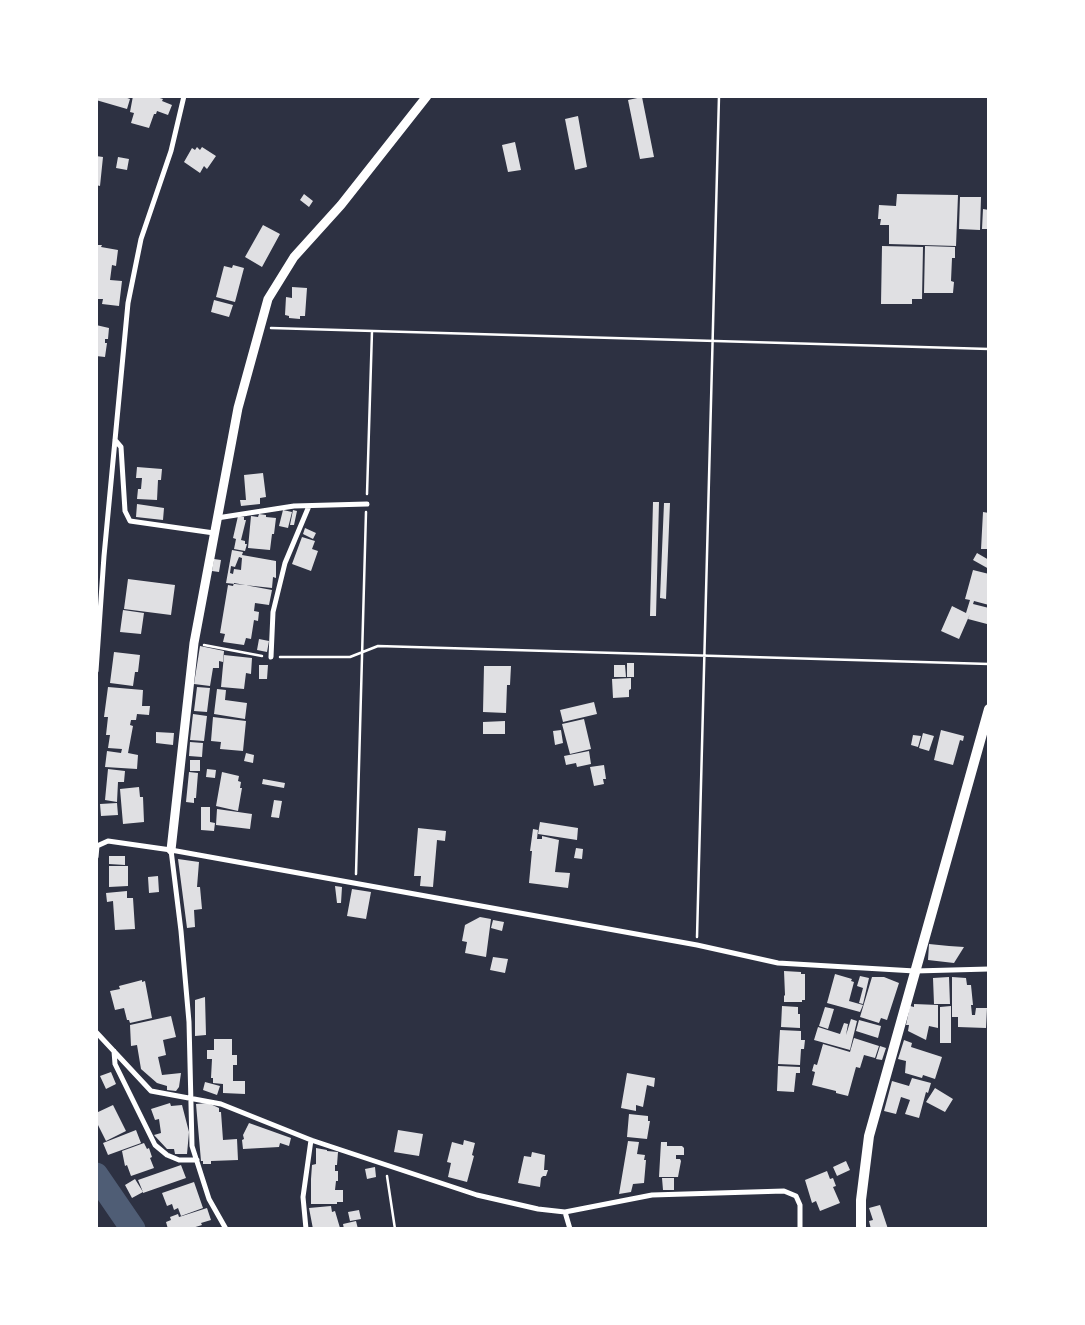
<!DOCTYPE html>
<html>
<head>
<meta charset="utf-8">
<style>
	body { margin:0 }
	#map { position:relative; width:1085px; height:1325px; overflow:hidden; background:#2d3142; font-family:"Fira Sans Condensed",sans-serif }
	canvas { display:block }
	.frame { position:absolute; inset:0; border:98px solid #fff; pointer-events:none }
</style>
</head>
<body>
<div id="map">
<canvas width="1085" height="1325"></canvas>
<div class="frame"></div>
</div>
<script>
const context = document.querySelector('canvas').getContext('2d');
context.lineJoin = 'round';
const poly = rows => new Path2D(rows.map(r => 'M' + r).join(''));
function strokePath(path, color, width, dash) { context.strokeStyle = color; context.lineWidth = width; context.lineCap = dash ? 'butt' : 'round'; context.setLineDash(dash || []); context.stroke(path); }
function fill(path, color) { context.fillStyle = color; context.fill(path, 'evenodd'); }
strokePath(poly([
	[96,1175,133,1229]
]), '#4f5d75', 25);
fill(poly([
	[96,96,122,96,130,99,127,109,96,100],
	[133,96,153,96,163,99,162,101,172,105,168,115,157,111,156,114,154,114,149,128,131,123,134,113,130,112],
	[642,97,654,157,640,159,628,100],
	[578,116,587,167,575,170,565,119],
	[515,142,521,170,508,172,502,145],
	[197,147,200,150,202,147,216,156,207,169,204,166,200,173,184,162,192,148,195,150],
	[96,156,103,157,100,186,96,185],
	[118,157,129,159,127,170,116,168],
	[304,194,313,201,309,207,300,200],
	[897,194,958,195,956,246,889,244,889,225,880,225,881,219,878,219,879,205,896,206],
	[960,197,981,197,980,230,959,229],
	[983,209,989,210,989,229,982,229],
	[263,225,280,234,262,267,245,257],
	[96,245,102,245,101,247,118,250,116,266,112,265,110,280,122,281,119,306,102,304,103,299,96,299],
	[882,246,923,247,922,299,912,299,912,304,881,304],
	[925,246,955,247,955,258,952,258,951,281,954,282,953,293,924,293],
	[233,265,244,268,235,302,216,297,224,266,232,268],
	[292,287,307,288,305,316,300,316,300,319,289,318,289,316,285,315,286,297,292,298],
	[214,300,233,305,229,317,211,312],
	[96,325,109,328,108,339,105,339,105,343,107,343,105,357,96,356],
	[137,467,162,469,161,480,158,480,157,500,137,499,138,489,141,489,142,478,136,478],
	[263,473,266,497,260,498,260,504,241,506,240,500,246,500,244,475],
	[653,502,659,502,656,616,650,616],
	[664,503,670,503,666,599,660,598],
	[137,504,164,508,163,520,136,517],
	[283,510,292,512,288,528,279,526],
	[293,510,297,511,294,525,290,525],
	[983,512,989,513,989,549,981,549],
	[259,514,266,515,266,517,276,518,274,534,272,534,270,550,248,548,251,516,258,517],
	[238,516,244,517,244,520,246,520,241,540,245,541,245,544,247,544,245,551,234,549,236,539,233,538],
	[305,528,316,533,313,539,303,534],
	[302,537,315,541,312,549,318,551,311,571,292,564],
	[232,550,243,552,242,555,276,561,276,578,273,577,272,588,226,583],
	[239,557,242,558,241,570,234,569,233,574,230,573,231,566,235,567],
	[977,553,989,560,989,569,973,560],
	[214,559,221,560,219,572,212,571],
	[973,570,989,574,987,585,989,586,989,605,974,601,973,604,989,608,989,616,987,624,968,619,970,614,959,639,941,631,952,606,966,613,970,600,965,599],
	[128,579,175,585,171,615,124,609],
	[234,583,272,590,269,605,255,603,254,611,259,612,258,621,254,620,251,639,246,638,244,645,223,642,225,634,220,633,228,585,233,586],
	[123,610,144,613,141,634,120,632],
	[259,639,269,641,267,652,257,650],
	[200,646,224,651,223,662,219,661,219,668,213,668,210,686,194,684],
	[114,652,140,655,138,672,135,672,133,686,110,683],
	[224,655,252,658,251,674,246,673,244,689,221,687],
	[627,663,634,663,634,677,627,677],
	[259,665,268,665,267,679,259,679],
	[614,665,625,665,626,677,614,677],
	[484,666,511,666,510,685,507,685,506,713,483,712],
	[631,678,631,689,629,690,629,697,613,698,612,679],
	[108,687,143,690,142,706,150,706,149,715,137,714,136,720,131,720,130,725,133,726,128,753,138,755,137,769,105,767,107,751,121,753,122,749,108,748,110,735,106,735,108,717,104,717],
	[197,687,210,688,207,712,194,711],
	[217,689,226,690,225,700,247,703,245,719,214,714],
	[594,702,597,714,563,722,560,710],
	[193,714,207,716,204,741,190,740],
	[213,717,246,721,243,751,220,749,221,742,211,741],
	[584,719,591,749,570,754,562,724],
	[505,721,505,734,483,734,483,722],
	[561,730,563,743,555,745,553,731],
	[941,730,964,736,963,741,960,740,953,765,934,760],
	[156,732,174,733,173,745,156,743],
	[923,733,934,736,929,751,919,748],
	[913,735,921,736,918,747,911,745],
	[190,742,203,743,202,757,189,756],
	[589,751,591,764,577,767,576,763,566,765,564,756],
	[246,753,254,755,253,763,244,761],
	[190,760,200,760,200,771,190,771],
	[604,765,606,779,603,779,604,784,594,786,590,767],
	[108,769,125,771,124,782,118,782,117,802,105,800],
	[207,769,216,770,215,778,206,777],
	[189,772,198,773,196,798,194,798,194,803,186,802],
	[222,772,239,776,238,781,241,782,240,788,242,788,238,811,216,806],
	[263,779,285,783,284,788,262,784],
	[139,787,140,797,143,797,144,822,123,824,120,789],
	[274,800,282,801,279,818,271,817],
	[117,803,118,815,101,816,100,804],
	[201,807,210,807,210,822,215,823,214,831,201,830],
	[217,809,252,814,250,829,216,825],
	[540,822,578,828,577,840,538,834],
	[418,828,446,831,445,841,437,840,433,887,420,886,421,876,414,876],
	[533,829,538,830,537,839,542,839,542,836,559,840,555,872,570,873,568,888,529,883,532,851,530,851],
	[576,848,583,849,582,859,574,858],
	[109,856,125,856,125,865,109,864],
	[178,859,199,862,197,887,200,887,202,909,194,910,195,927,187,928],
	[109,866,128,866,128,886,109,887],
	[158,876,159,892,149,893,148,877],
	[335,886,342,887,341,903,337,903],
	[352,889,371,892,366,919,347,916],
	[127,891,127,898,133,898,135,929,115,930,113,901,107,902,106,893],
	[480,917,491,919,486,957,465,953,467,942,462,941,465,925],
	[493,920,504,922,502,931,491,928],
	[929,944,949,946,964,947,954,963,928,960],
	[493,957,508,959,505,973,490,970],
	[784,971,801,972,801,974,805,974,805,1000,802,1000,802,1002,784,1002,784,996,785,995],
	[835,974,852,979,851,981,854,982,849,1001,863,1005,860,1012,827,1003],
	[860,976,869,978,863,1004,859,1003,863,988,857,986],
	[872,977,884,977,899,983,887,1020,881,1018,879,1023,860,1017],
	[949,977,950,1004,934,1004,933,978],
	[952,977,966,978,967,985,971,985,973,1005,971,1005,972,1015,975,1015,976,1008,987,1008,986,1028,958,1027,958,1017,952,1017],
	[142,980,142,982,145,981,152,1018,130,1023,129,1020,127,1020,124,1008,115,1010,110,991,120,989,119,986],
	[205,997,206,1035,195,1036,195,1000],
	[914,1004,938,1005,938,1028,929,1026,926,1040,908,1031,909,1025,906,1025,910,1006,914,1007],
	[782,1006,798,1007,798,1014,800,1014,800,1028,781,1027],
	[951,1006,951,1043,940,1043,940,1007],
	[825,1007,834,1009,828,1029,819,1026],
	[171,1016,176,1037,163,1040,166,1055,158,1057,162,1075,181,1073,179,1087,176,1091,167,1090,167,1086,157,1083,141,1069,137,1045,131,1046,130,1025],
	[851,1019,857,1021,850,1050,814,1040,818,1027,840,1034,844,1023,848,1024,846,1035],
	[859,1020,881,1026,878,1038,856,1031],
	[780,1030,801,1031,801,1040,805,1040,804,1049,801,1049,800,1065,778,1064],
	[854,1038,879,1046,875,1058,864,1055,860,1068,856,1067,848,1096,836,1093,836,1091,812,1085,815,1072,812,1071,814,1064,817,1065,823,1044,850,1052],
	[214,1039,232,1039,232,1055,237,1055,237,1065,233,1065,233,1081,245,1081,245,1094,223,1093,223,1084,213,1083,213,1078,211,1078,212,1059,207,1059,207,1050,214,1050],
	[904,1040,912,1043,911,1047,942,1057,935,1079,923,1075,922,1078,905,1073,906,1061,898,1059],
	[880,1046,886,1048,882,1060,876,1059],
	[778,1066,800,1067,800,1073,796,1073,794,1092,777,1091],
	[111,1072,116,1084,106,1089,100,1076],
	[627,1073,655,1078,654,1087,647,1085,643,1107,636,1105,636,1111,621,1108],
	[912,1078,931,1083,928,1093,926,1092,919,1118,905,1114,910,1100,901,1097,896,1114,884,1111,892,1081,909,1086],
	[205,1082,220,1086,217,1095,203,1090],
	[935,1088,953,1099,945,1112,926,1102],
	[170,1103,171,1106,182,1105,189,1132,187,1154,175,1154,174,1149,167,1149,154,1135,161,1133,159,1119,155,1120,151,1109],
	[208,1103,219,1108,219,1112,221,1112,223,1140,237,1139,238,1160,211,1161,211,1164,203,1164,203,1161,201,1161,196,1104],
	[113,1105,126,1131,106,1141,96,1121,96,1113],
	[629,1114,648,1116,648,1121,650,1121,647,1139,627,1137],
	[249,1123,291,1138,289,1146,280,1143,279,1147,243,1149,242,1140,244,1139,243,1135],
	[136,1130,141,1143,108,1155,103,1143],
	[398,1130,423,1134,419,1156,394,1152],
	[464,1140,475,1143,472,1155,474,1156,467,1182,448,1177,451,1163,447,1162,452,1142,463,1145],
	[628,1141,639,1142,637,1154,645,1155,644,1160,646,1160,644,1183,633,1184,631,1192,619,1194],
	[661,1142,667,1142,667,1146,682,1146,684,1148,684,1155,676,1155,676,1159,680,1159,681,1161,678,1177,659,1177],
	[144,1143,147,1149,149,1148,152,1157,150,1158,154,1168,131,1176,127,1165,125,1166,122,1151],
	[316,1148,327,1150,327,1151,338,1152,337,1165,335,1165,335,1171,338,1171,338,1181,336,1181,335,1190,343,1190,343,1202,337,1202,337,1204,311,1204,311,1179,312,1165,316,1164],
	[532,1152,545,1155,544,1170,548,1170,546,1176,543,1176,541,1178,540,1187,518,1183,524,1156,531,1157],
	[846,1161,850,1170,837,1176,833,1167],
	[181,1165,186,1178,143,1193,143,1192,132,1198,125,1185,135,1179,143,1192,138,1180],
	[375,1167,376,1177,367,1179,365,1169],
	[827,1171,830,1179,833,1178,836,1186,833,1187,840,1203,820,1211,816,1201,812,1203,805,1180],
	[662,1178,674,1178,674,1190,663,1190],
	[194,1182,203,1208,181,1216,178,1208,174,1210,172,1204,167,1206,162,1193],
	[880,1205,888,1229,871,1229,869,1221,873,1220,869,1208],
	[331,1206,332,1212,335,1211,340,1228,313,1229,309,1208],
	[207,1208,211,1220,201,1223,202,1225,189,1229,168,1229,166,1222,171,1220,170,1217,178,1214,179,1217],
	[359,1210,361,1219,350,1221,348,1212],
	[356,1221,358,1229,344,1229,343,1224]
]), '#e0e0e3');
strokePath(poly([
	[271,328,989,349],
	[367,494,372,331],
	[204,645,262,656],
	[280,657,350,657,378,646,989,664],
	[356,874,366,512],
	[697,937,719,96],
	[387,1176,395,1229]
]), '#fff', 2.5);
strokePath(poly([
	[115,440,121,447,125,511,130,521,214,533],
	[217,518,294,506,367,504],
	[271,657,273,612,285,563,309,506],
	[96,671,104,556,128,303,141,239,171,151,184,96],
	[171,850,181,931,189,1022,192,1146,209,1199,226,1229],
	[96,857,97,846,108,841,171,850,697,945,778,963,915,971,989,969],
	[96,1032,151,1091,221,1104,311,1140,477,1195,538,1209,565,1212,652,1195,784,1191,796,1196,800,1205,800,1229],
	[114,1051,115,1064,155,1145,167,1155,179,1160,197,1160],
	[565,1212,570,1229],
	[306,1229,303,1197,311,1140]
]), '#fff', 5);
strokePath(poly([
	[171,850,194,643,238,408,268,299,294,257,341,205,427,96]
]), '#fff', 9);
strokePath(poly([
	[861,1229,861,1200,869,1136,989,709]
]), '#fff', 10);
</script>
</body>
</html>
